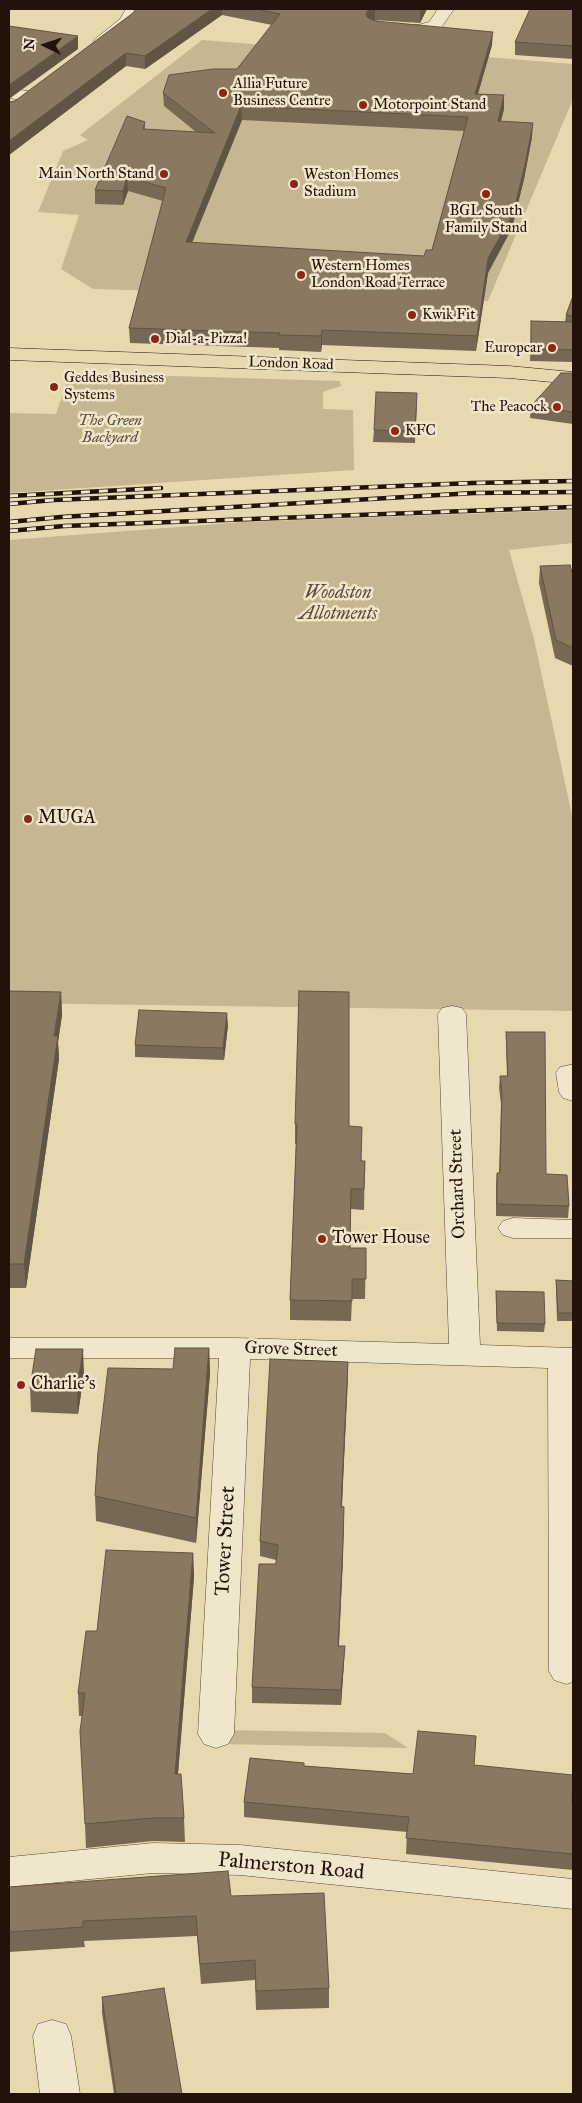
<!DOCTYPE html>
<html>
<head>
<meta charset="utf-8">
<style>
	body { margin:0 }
	#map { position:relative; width:582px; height:2103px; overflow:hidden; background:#e7d9af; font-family:"IM FELL Great Primer",serif }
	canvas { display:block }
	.frame { position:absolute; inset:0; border:10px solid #23120a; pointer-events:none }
	.north { position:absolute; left:20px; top:20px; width:50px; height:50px; -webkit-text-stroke:4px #efe6cb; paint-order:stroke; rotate:274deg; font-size:14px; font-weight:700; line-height:20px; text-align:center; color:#23120a }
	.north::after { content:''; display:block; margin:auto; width:18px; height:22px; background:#23120a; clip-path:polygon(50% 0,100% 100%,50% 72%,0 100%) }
</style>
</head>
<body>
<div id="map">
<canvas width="582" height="2103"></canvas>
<div class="frame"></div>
<div class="north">N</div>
</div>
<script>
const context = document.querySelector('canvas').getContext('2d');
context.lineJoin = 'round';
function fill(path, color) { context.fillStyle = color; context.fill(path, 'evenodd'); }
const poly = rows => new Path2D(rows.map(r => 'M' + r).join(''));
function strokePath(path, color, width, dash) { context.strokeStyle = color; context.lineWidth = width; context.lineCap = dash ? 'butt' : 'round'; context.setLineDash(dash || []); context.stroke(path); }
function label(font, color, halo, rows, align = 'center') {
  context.font = font + ' "IM FELL Great Primer",serif'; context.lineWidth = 5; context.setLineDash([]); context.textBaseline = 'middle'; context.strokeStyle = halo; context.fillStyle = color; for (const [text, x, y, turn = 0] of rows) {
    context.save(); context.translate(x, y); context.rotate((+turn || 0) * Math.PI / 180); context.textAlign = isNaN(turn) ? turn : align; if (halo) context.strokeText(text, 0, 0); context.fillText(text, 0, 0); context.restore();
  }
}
fill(poly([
	[202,40,340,51,377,48,573,64,573,99,488,301,93,289,61,269,79,215,38,212,63,151,88,140,80,135],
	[73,373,340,381,341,386,323,392,323,409,353,410,354,470,9,493,9,413,56,414,66,384],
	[573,510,573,543,509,550,534,639,573,820,573,1011,9,1003,9,540,243,522],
	[224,1730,385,1733,408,1748,222,1744]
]), '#c6b793');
const street = poly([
	[126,9,142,9,132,25,107,45,95,45,93,42,95,39,120,19,126,9],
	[438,9,454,9,441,28,419,35,394,34,388,32,386,29,388,26,394,24,418,25,429,22,438,9],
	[9,88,33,92,35,96,33,100,27,101,9,98,9,88],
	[452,1006,462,1008,466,1014,480,1345,573,1348,573,1682,566,1684,554,1680,549,1671,548,1368,250,1359,234,1734,228,1744,216,1748,204,1744,198,1734,219,1358,9,1358,9,1338,235,1338,449,1344,438,1014,442,1008,452,1006],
	[570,1065,573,1065,573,1101,563,1098,559,1092,556,1073,560,1067,570,1065],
	[513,1218,573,1220,573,1238,513,1238,503,1235,498,1228,503,1221,513,1218],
	[153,1843,240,1845,573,1879,573,1909,240,1875,153,1873,9,1887,9,1857,153,1843],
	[52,2020,66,2024,71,2036,80,2094,40,2094,33,2036,38,2024,52,2020]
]);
const primary = poly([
	[9,348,509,366,573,372,573,384,509,378,9,360,9,348]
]);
strokePath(street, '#544433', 1);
strokePath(primary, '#23120a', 1);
fill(street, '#efe6cb');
fill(primary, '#e7d9af');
const rail = poly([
	[9,496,161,488],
	[9,504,53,500,473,483,573,481],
	[9,522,61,517,474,493,573,492],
	[9,531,64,526,573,507]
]);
strokePath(rail, '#23120a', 4.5);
strokePath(rail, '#efe6cb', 3, [9]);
fill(poly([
	[136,9,427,9,420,23,374,20,492,45,478,94,504,95,504,109,501,121,532,137,524,179,512,228,488,273,476,351,322,345,321,352,279,350,279,348,130,343,129,328,163,201,128,191,123,205,95,204,95,190,145,122,145,129,196,132,164,106,163,93,237,69,272,25,222,15,145,69,126,66,9,155,9,102,15,101,133,13],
	[242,120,464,131,432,250,424,256,192,243],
	[573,9,573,59,515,55,515,42],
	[573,296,573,362,530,361,531,321,565,322,566,315],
	[573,373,573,424,530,418,531,406],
	[417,406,415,443,373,442,374,430],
	[540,566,573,576,573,666,555,658,539,583],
	[9,991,61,992,62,1015,58,1042,59,1059,26,1288,9,1288],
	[228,1025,224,1060,135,1057,135,1045],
	[506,1032,546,1174,569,1206,568,1218,496,1216,496,1185,497,1173,499,1173,501,1104,499,1088,500,1076,507,1076,506,1044],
	[295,1124,349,1126,362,1161,365,1161,364,1210,351,1209,350,1248,366,1248,365,1299,352,1299,351,1321,290,1320,290,1300,296,1144,295,1144],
	[556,1280,573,1281,573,1321,557,1321,556,1288],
	[496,1291,545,1324,544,1332,497,1331],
	[209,1348,210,1373,196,1543,96,1521,95,1496],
	[348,1362,342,1507,343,1557,339,1646,344,1662,341,1705,252,1703,252,1687,276,1560,260,1556,260,1541],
	[84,1373,78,1414,31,1412,30,1388],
	[193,1553,194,1577,178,1774,184,1818,185,1842,153,1841,86,1848,85,1824,82,1716,79,1716,78,1693,97,1631],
	[476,1736,474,1765,573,1806,573,1870,406,1854,407,1832,244,1817,244,1802,304,1766,413,1774],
	[9,1887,231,1896,329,1988,329,2008,256,2010,255,1980,201,1984,197,1936,84,1941,85,1947,9,1952],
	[102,1997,182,2094,114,2094,102,2013]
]), '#766853');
fill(poly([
	[212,9,222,9,222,15,145,69,145,56],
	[371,9,375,9,375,20,367,23,366,15,368,10],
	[420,9,427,9,420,23],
	[493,32,492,45,474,107,475,94],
	[78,36,78,49,9,99,9,85],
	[126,53,126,66,9,155,9,141],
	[504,95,504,109,497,135,498,121],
	[241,106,242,120,186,257,186,242],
	[533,123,532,137,524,179,512,228,488,273,476,351,477,336,488,258],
	[127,177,128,191,123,205,123,191],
	[322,330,322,345,321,352,321,336],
	[61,992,62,1015,58,1042,59,1059,26,1288,24,1264],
	[227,1013,228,1025,224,1060,223,1048],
	[209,1348,210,1373,196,1543,196,1518],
	[83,1349,84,1373,78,1414,77,1389],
	[348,1362,348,1378,341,1522,341,1506],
	[344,1507,343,1557,338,1662],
	[193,1553,194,1577,176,1797,175,1774],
	[345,1646,344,1662,341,1705,341,1690]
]), '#605543');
const building = poly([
	[136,9,212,9,145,56,126,53,9,141,9,102,15,101,133,13,136,9],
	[256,9,371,9,368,10,366,15,368,18,375,21,493,32,475,94,504,95,498,121,533,123,525,165,513,214,488,258,477,336,322,330,321,336,279,335,280,333,129,328,166,188,127,177,123,191,95,190,127,116,145,122,143,129,215,133,163,93,169,75,213,69,237,69,280,14,256,9],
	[241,106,468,117,432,250,426,250,424,256,186,242,241,106],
	[530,9,573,9,573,46,515,42,530,9],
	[9,26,78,36,9,85,9,26],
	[573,296,573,316,566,315,573,296],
	[531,321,573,322,573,350,531,349,531,321],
	[561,373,573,373,573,412,531,406,561,373],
	[376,392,417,393,415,431,374,430,376,392],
	[570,565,573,576,573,648,556,640,540,566,570,565],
	[9,991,61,992,54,1036,58,1036,24,1264,9,1264,9,991],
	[299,991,349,992,349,1126,362,1127,361,1161,365,1161,364,1189,351,1189,350,1248,366,1248,366,1279,352,1279,352,1301,290,1300,297,1124,295,1124,299,991],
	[139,1010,227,1013,223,1048,135,1045,139,1010],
	[506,1032,545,1032,546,1174,567,1175,569,1206,497,1204,497,1173,500,1173,502,1092,500,1076,508,1076,506,1032],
	[556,1280,573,1281,573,1313,558,1313,556,1280],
	[496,1291,544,1292,545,1324,497,1323,496,1291],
	[175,1348,209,1348,196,1518,95,1496,98,1452,108,1368,173,1369,175,1348],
	[36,1349,83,1349,77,1389,30,1388,36,1349],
	[270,1359,348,1362,341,1506,344,1507,343,1542,338,1646,345,1646,341,1690,252,1687,259,1564,276,1564,278,1545,260,1541,270,1359],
	[106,1550,193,1553,175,1774,181,1774,184,1818,152,1818,85,1824,80,1731,85,1693,78,1693,86,1631,97,1631,106,1550],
	[418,1731,476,1736,474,1765,573,1775,572,1805,573,1806,573,1854,406,1838,409,1817,244,1802,250,1758,304,1763,304,1766,413,1774,418,1731],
	[228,1871,231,1896,324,1893,329,1988,256,1991,255,1960,200,1964,196,1916,83,1921,83,1927,9,1932,9,1887,228,1871],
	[164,1988,182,2094,116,2094,102,1997,164,1988]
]);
fill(building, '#897960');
strokePath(building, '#605543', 1);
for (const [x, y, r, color] of [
	[223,93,5,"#8f2418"],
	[363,105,5,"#8f2418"],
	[164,174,5,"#8f2418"],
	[294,184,5,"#8f2418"],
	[486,194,5,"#8f2418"],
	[301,275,5,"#8f2418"],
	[412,315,5,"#8f2418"],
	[155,339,5,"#8f2418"],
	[552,348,5,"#8f2418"],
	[54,387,5,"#8f2418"],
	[557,407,5,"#8f2418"],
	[395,431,5,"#8f2418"],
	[28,819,5,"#8f2418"],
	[322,1239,5,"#8f2418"],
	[21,1385,5,"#8f2418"]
]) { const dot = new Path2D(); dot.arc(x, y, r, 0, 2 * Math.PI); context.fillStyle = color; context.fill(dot); strokePath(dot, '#efe6cb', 2); }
label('15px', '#23120a', '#efe6cb', [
	["Allia Future",233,84],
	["Business Centre",233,101],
	["Motorpoint Stand",373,105],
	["Main North Stand",154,174,"right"],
	["Weston Homes",304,175],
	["Stadium",304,192],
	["BGL South",486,211,"center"],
	["Family Stand",486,228,"center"],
	["Western Homes",311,266],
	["London Road Terrace",311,283],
	["Kwik Fit",422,315],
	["Dial-a-Pizza!",165,339],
	["Europcar",542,348,"right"],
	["Geddes Business",64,378],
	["Systems",64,395],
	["The Peacock",547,407,"right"],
	["KFC",405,431]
], 'left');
label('15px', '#23120a', '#efe6cb', [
	["London Road",291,364,2]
]);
label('italic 15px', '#5c4c3a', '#efe6cb', [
	["The Green",110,421],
	["Backyard",110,438]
]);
label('italic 18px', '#5c4c3a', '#efe6cb', [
	["Woodston",338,594],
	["Allotments",338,615]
]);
label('18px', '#23120a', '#efe6cb', [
	["MUGA",38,819],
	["Tower House",332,1239],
	["Charlie’s",31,1385]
], 'left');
label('18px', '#23120a', '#efe6cb', [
	["Orchard Street",458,1184,-92],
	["Grove Street",291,1350,2]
]);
label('21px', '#23120a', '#efe6cb', [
	["Tower Street",226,1541,-87],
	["Palmerston Road",291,1867,5]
]);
</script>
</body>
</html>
